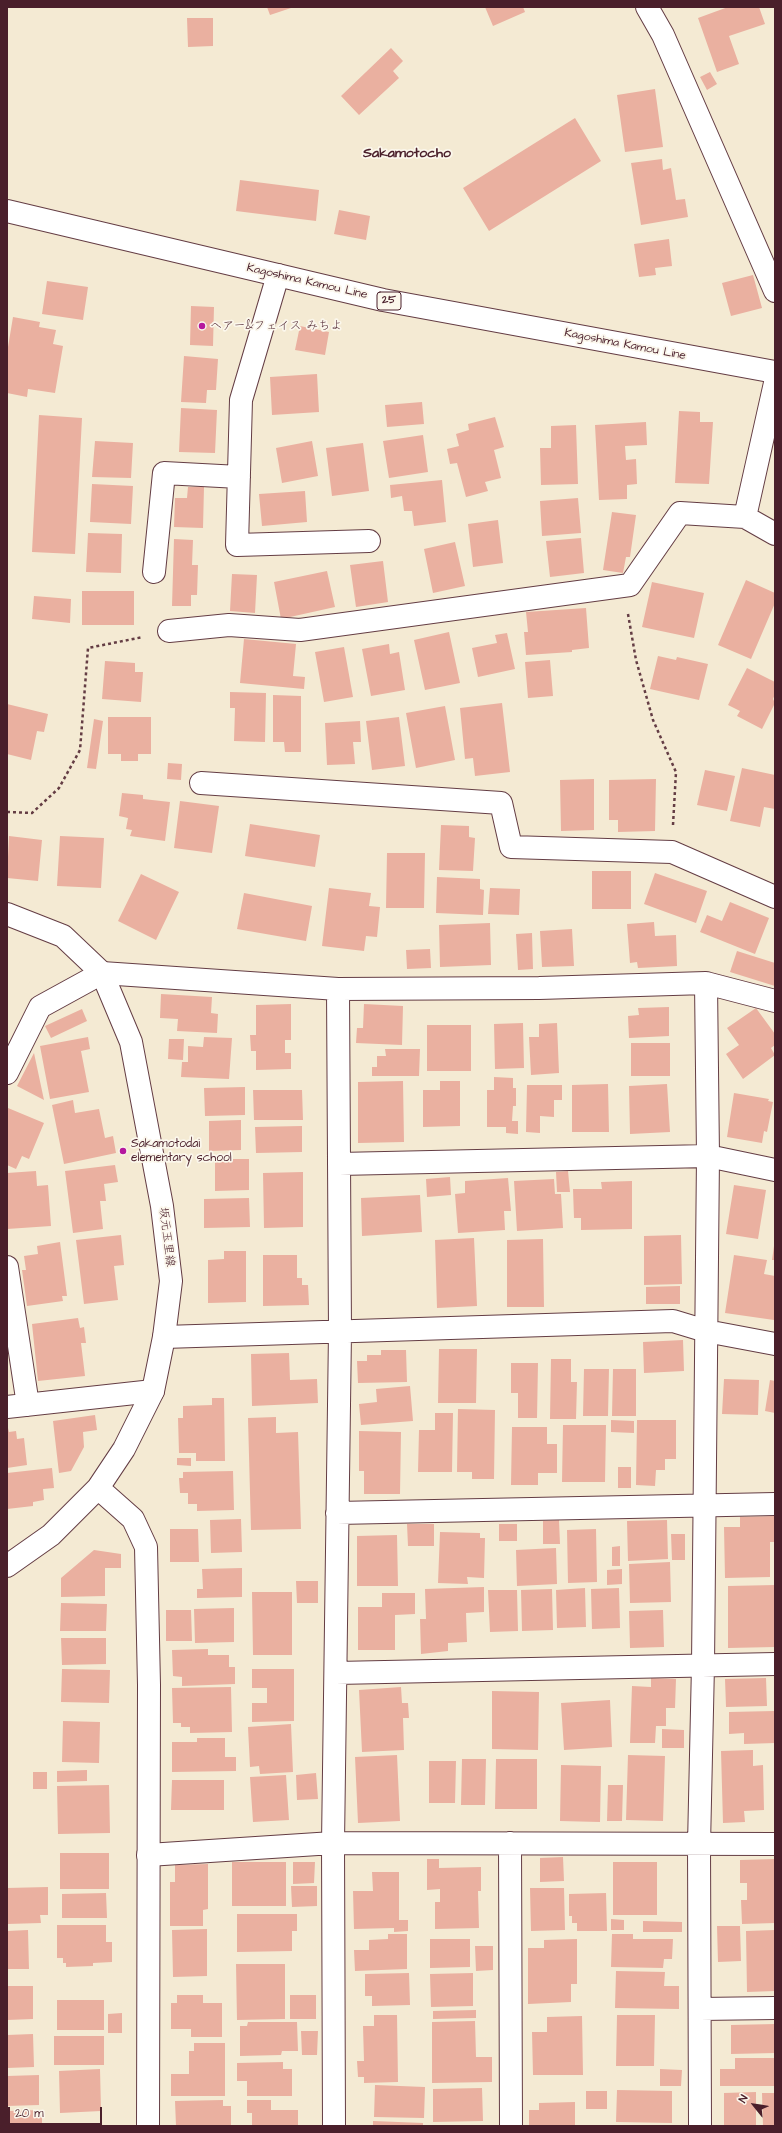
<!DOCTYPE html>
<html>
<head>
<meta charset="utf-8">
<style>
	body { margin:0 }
	#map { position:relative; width:782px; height:2133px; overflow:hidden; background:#f4ead3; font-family:"Architects Daughter",sans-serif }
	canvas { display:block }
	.frame { position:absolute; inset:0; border:8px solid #4a1f2b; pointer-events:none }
	.north { position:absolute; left:734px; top:2085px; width:40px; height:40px; -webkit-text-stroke:3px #fbf7ec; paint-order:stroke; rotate:300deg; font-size:11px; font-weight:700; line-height:16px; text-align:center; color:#4a1f2b }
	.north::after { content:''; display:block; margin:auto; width:14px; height:18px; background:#4a1f2b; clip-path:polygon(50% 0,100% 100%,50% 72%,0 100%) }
	.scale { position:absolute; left:8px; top:2107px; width:94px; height:18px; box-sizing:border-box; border:2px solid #4a1f2b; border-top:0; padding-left:5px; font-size:12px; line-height:14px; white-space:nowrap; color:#4a1f2b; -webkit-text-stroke:3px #fbf7ec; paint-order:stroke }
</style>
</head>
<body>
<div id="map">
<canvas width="782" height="2133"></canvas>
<div class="frame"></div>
<div class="north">N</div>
<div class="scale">20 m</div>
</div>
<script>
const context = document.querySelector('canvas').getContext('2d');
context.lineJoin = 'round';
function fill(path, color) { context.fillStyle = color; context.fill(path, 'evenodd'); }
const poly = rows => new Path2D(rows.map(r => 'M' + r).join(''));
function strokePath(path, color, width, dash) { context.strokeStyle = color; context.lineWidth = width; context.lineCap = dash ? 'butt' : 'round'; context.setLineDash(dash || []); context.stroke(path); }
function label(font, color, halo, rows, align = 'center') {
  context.font = font + ' "Architects Daughter","Klee One",sans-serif'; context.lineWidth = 3.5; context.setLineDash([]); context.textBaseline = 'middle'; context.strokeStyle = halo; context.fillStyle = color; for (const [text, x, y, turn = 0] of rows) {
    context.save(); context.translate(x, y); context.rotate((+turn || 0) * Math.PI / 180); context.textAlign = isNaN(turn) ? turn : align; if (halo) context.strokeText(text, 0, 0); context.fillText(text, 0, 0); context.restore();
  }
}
fill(poly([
	[267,7,294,7,270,15],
	[485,7,523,7,525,12,493,26],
	[728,7,759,7,765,24,729,36,739,64,717,72,698,18],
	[187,18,213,18,213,46,188,47],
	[391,48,403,61,393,71,399,78,359,115,341,96],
	[710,72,717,84,707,90,700,77],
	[655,89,663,147,625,152,617,95],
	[575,118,601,161,489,231,463,188],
	[662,159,663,170,671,168,676,200,685,199,688,217,641,225,631,163],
	[240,180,319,190,316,221,236,211],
	[339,210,370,216,366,240,334,234],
	[669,239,672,266,655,268,656,275,639,277,634,244],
	[753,275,762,308,731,316,722,283],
	[47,281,88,287,83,320,42,314],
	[191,306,214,307,213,346,190,345],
	[13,317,40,322,39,327,56,330,53,344,63,346,55,393,28,389,27,397,7,393,7,353],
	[300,326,329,332,325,355,295,350],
	[184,356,218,359,216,390,207,390,206,403,181,402],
	[317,374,319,412,272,415,270,377],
	[422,402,424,424,387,427,385,405],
	[181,408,217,410,215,453,179,452],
	[679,411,700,412,700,422,713,422,709,484,675,483],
	[39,415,82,418,75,554,32,552],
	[495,417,504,447,494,450,501,478,485,482,488,491,466,497,457,463,450,464,447,449,459,446,456,434,469,430,468,424],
	[646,422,647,445,625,446,626,460,636,459,637,484,627,485,627,499,599,500,595,425],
	[576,425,578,484,541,485,540,448,551,448,551,426],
	[423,435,428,472,389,478,383,441],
	[95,441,133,443,131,478,92,477],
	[312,441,318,476,282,483,276,448],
	[363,443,369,491,332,496,326,448],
	[442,480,446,522,414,526,412,511,404,511,402,496,391,498,390,485],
	[92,484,133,486,131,524,90,522],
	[188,487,204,487,203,528,174,527,175,498,187,498],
	[305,491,307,522,262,526,259,494],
	[578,498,581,533,542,536,540,501],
	[612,512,636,515,630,557,626,557,623,573,603,570],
	[498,520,503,563,473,567,468,524],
	[88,533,122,534,121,573,86,572],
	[581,538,584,573,550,577,546,541],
	[174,539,193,540,192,565,198,565,197,595,191,595,191,606,172,606],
	[455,542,465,586,433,593,424,549],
	[383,561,388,602,356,607,350,565],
	[327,571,335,607,281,619,274,582],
	[232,574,257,575,255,613,230,611],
	[746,580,775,593,775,603,751,659,718,645],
	[652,582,704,593,694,638,642,627],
	[82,591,134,591,134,625,82,625],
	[34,596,71,599,70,623,32,619],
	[586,608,589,648,572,650,572,652,526,655,524,632,528,632,526,612],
	[449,632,460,683,425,690,414,640],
	[507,633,515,669,478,677,472,648,497,643,495,635],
	[244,639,296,644,293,676,305,677,304,689,240,683],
	[389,644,390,654,399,652,405,690,371,696,362,649],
	[344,647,353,697,324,702,315,652],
	[658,656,676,660,677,657,708,664,699,700,650,689],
	[550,660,553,696,528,698,525,662],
	[105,661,135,663,135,672,143,672,141,702,102,699],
	[747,668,775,682,775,694,773,699,775,703,762,729,737,716,740,711,728,705],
	[230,692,266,693,265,742,234,741,235,708,230,708],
	[273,695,301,696,301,752,285,752,284,742,273,742],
	[502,703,510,772,475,776,473,758,465,759,460,708],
	[7,704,48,714,44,732,37,731,31,760,7,754],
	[445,706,455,760,416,768,406,713],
	[108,717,151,717,151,754,138,754,138,761,121,761,121,754,108,754],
	[399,717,405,766,372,770,366,721],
	[94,719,103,721,96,769,87,768],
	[360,721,361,742,353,742,355,764,327,765,325,723],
	[168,763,182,764,181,780,167,779],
	[742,768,775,775,775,809,764,807,760,827,730,821],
	[705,770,735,776,727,811,697,805],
	[594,779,594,830,561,831,560,780],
	[656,779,655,831,618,832,618,820,609,820,609,780],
	[122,793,143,795,143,799,170,802,165,841,130,836,132,830,126,829,128,818,119,816],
	[180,801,219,806,212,853,174,848],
	[250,824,320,835,315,867,245,856],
	[441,825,469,826,469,837,475,838,473,871,439,870],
	[9,836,42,840,38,881,7,878],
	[60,836,104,838,101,888,57,886],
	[387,853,425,853,424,908,386,908],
	[592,871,631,871,631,909,592,909],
	[655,873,707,891,696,923,644,904],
	[141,874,179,892,156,940,118,921],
	[437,877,480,879,480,889,484,890,483,915,436,913],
	[329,888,371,893,369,906,380,907,377,937,366,936,364,951,322,946],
	[490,888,520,889,519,915,488,914],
	[244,893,312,906,306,941,237,929],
	[730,902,769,918,755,954,700,932,707,915,722,921],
	[654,922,655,936,676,935,677,966,638,968,637,962,630,963,627,924],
	[490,923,491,965,440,967,439,925],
	[572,929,574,966,542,967,540,931],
	[532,933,533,969,518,970,516,934],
	[430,949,431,968,407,969,406,950],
	[737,951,775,963,775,986,730,972],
	[161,994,212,997,211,1013,218,1014,217,1033,177,1031,178,1019,160,1018],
	[291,1004,291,1040,285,1040,285,1053,291,1053,291,1069,256,1070,256,1051,251,1051,250,1035,256,1035,256,1005],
	[364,1004,403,1006,402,1045,356,1043,357,1028,363,1028],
	[669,1007,669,1036,629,1038,628,1016,639,1015,638,1008],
	[756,1008,775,1034,775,1045,771,1048,775,1055,743,1079,726,1054,739,1045,727,1028],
	[82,1009,87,1021,51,1038,45,1026],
	[523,1023,524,1068,495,1069,494,1024],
	[557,1023,559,1073,531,1075,529,1037,539,1037,539,1024],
	[427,1025,471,1025,471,1071,427,1071],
	[88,1037,90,1049,81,1051,89,1092,50,1099,40,1046],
	[204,1037,232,1038,229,1079,181,1077,182,1062,188,1062,188,1046,203,1047],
	[169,1039,184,1039,183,1060,168,1059],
	[631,1043,670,1043,670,1076,631,1076],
	[385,1049,420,1049,419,1076,372,1076,372,1067,377,1067,377,1056,386,1056],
	[34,1053,44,1100,17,1086],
	[494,1077,513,1078,513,1088,516,1088,516,1106,513,1106,512,1121,518,1121,518,1134,506,1133,506,1127,487,1127,487,1090,494,1090],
	[403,1081,404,1142,358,1143,358,1082],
	[440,1081,460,1081,460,1126,423,1127,423,1090,440,1090],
	[608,1084,609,1132,572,1132,572,1085],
	[667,1084,670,1132,630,1134,629,1086],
	[527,1085,562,1085,562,1100,554,1100,554,1117,540,1116,540,1133,526,1132],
	[245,1087,245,1115,205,1116,204,1088],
	[253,1090,302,1090,303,1120,254,1120],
	[734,1093,769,1099,768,1101,773,1102,767,1132,764,1131,762,1143,727,1137],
	[73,1100,75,1113,99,1109,105,1138,113,1136,116,1153,64,1164,52,1105],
	[8,1108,44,1123,29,1159,22,1156,16,1169,7,1165],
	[241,1120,241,1150,209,1151,209,1121],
	[302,1126,302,1152,256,1153,255,1127],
	[215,1159,249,1159,249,1190,215,1191],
	[115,1165,118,1182,104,1184,106,1201,100,1201,103,1229,73,1233,65,1171],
	[36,1171,37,1186,48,1185,51,1226,7,1229,7,1173],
	[568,1171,570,1192,557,1192,556,1172],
	[303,1172,303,1227,264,1228,263,1173],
	[450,1177,451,1195,427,1197,426,1179],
	[508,1178,511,1211,504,1211,505,1230,458,1233,455,1194,465,1193,465,1181],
	[554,1179,555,1194,561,1194,563,1228,517,1231,514,1181],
	[632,1181,632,1229,581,1230,581,1218,574,1218,573,1189,602,1189,601,1182],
	[734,1185,766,1190,758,1239,726,1234],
	[420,1195,422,1232,362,1236,361,1198],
	[249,1198,250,1227,204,1228,204,1199],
	[121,1235,124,1265,114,1266,118,1300,84,1304,76,1240],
	[681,1235,682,1284,644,1285,644,1236],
	[474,1238,477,1306,437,1308,435,1240],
	[543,1239,544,1307,507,1307,507,1240],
	[60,1242,67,1296,62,1296,63,1301,27,1306,22,1270,26,1270,24,1256,38,1254,37,1246],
	[774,1246,775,1246,775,1260,772,1260],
	[224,1251,246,1251,246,1302,208,1303,208,1260,224,1259],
	[263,1255,297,1255,297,1278,302,1278,302,1285,308,1285,309,1305,263,1306],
	[734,1255,767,1260,764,1274,775,1276,774,1320,725,1313],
	[680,1286,680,1304,646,1304,646,1287],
	[78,1318,80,1328,84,1327,86,1343,81,1343,85,1376,38,1381,32,1324],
	[683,1340,684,1371,644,1373,643,1342],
	[439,1349,477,1349,476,1403,438,1403],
	[381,1350,406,1350,407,1382,358,1383,357,1361,367,1361,367,1355,381,1355],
	[289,1353,290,1380,317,1379,318,1403,252,1406,251,1354],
	[551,1359,571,1359,571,1382,577,1382,576,1419,550,1419],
	[511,1363,538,1363,537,1418,518,1418,518,1393,511,1393],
	[584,1369,609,1369,608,1416,583,1416],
	[613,1369,636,1369,636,1416,612,1416],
	[724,1379,759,1380,758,1415,722,1414],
	[770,1380,775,1381,775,1413,765,1411],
	[410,1386,413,1421,361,1425,359,1404,377,1402,376,1389],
	[212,1398,224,1398,225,1461,196,1461,196,1453,179,1453,178,1418,183,1418,183,1406,212,1405],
	[458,1409,495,1410,494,1479,472,1479,472,1472,457,1472],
	[435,1413,453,1413,452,1472,418,1472,419,1430,435,1430],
	[95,1415,97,1430,83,1432,84,1447,71,1471,59,1473,53,1421],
	[276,1417,276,1433,298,1432,301,1529,251,1530,248,1418],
	[611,1420,634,1421,634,1433,611,1432],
	[637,1420,676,1420,676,1459,665,1459,665,1470,656,1470,655,1486,636,1485],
	[7,1424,9,1432,16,1431,17,1439,24,1438,27,1465,7,1468],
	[563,1425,606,1425,605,1482,562,1482],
	[512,1427,547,1427,547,1444,557,1444,557,1473,538,1473,538,1485,511,1485],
	[359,1431,401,1432,400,1494,364,1494,364,1471,359,1471],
	[177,1458,191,1458,191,1466,177,1465],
	[618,1467,631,1467,631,1488,618,1488],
	[52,1468,54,1488,43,1489,44,1500,33,1502,33,1506,7,1509,7,1473],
	[233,1471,234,1510,197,1511,197,1504,188,1504,188,1493,180,1493,179,1478,183,1478,183,1472],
	[775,1516,775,1542,770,1542,770,1577,725,1578,724,1527,740,1527,740,1517],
	[241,1519,242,1552,211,1553,210,1520],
	[559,1520,560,1544,543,1544,543,1521],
	[667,1520,668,1559,628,1561,627,1521],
	[407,1524,434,1524,434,1546,408,1546],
	[499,1524,517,1524,517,1541,499,1541],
	[170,1529,198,1529,199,1562,170,1562],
	[596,1529,597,1582,568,1583,567,1530],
	[440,1532,480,1533,480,1538,485,1538,484,1578,467,1577,468,1584,438,1583],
	[671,1534,685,1534,685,1560,672,1560],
	[397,1535,398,1586,357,1586,357,1536],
	[620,1546,620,1566,612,1566,612,1547],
	[556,1548,557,1584,517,1586,516,1550],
	[94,1550,121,1554,121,1568,105,1568,105,1596,61,1597,61,1578],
	[670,1562,671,1602,630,1603,629,1564],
	[242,1568,242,1597,197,1598,197,1589,203,1589,202,1569],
	[622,1569,622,1584,607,1585,607,1570],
	[296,1581,318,1581,318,1603,297,1603],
	[775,1585,775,1647,728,1648,728,1586],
	[484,1587,484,1612,466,1613,467,1642,448,1643,448,1651,421,1654,420,1619,426,1619,425,1589],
	[585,1588,586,1627,557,1628,556,1590],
	[619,1588,620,1628,592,1629,591,1589],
	[552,1589,553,1630,522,1631,521,1590],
	[488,1590,517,1590,518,1631,490,1632],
	[252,1592,292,1592,292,1655,253,1655],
	[382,1593,415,1593,415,1614,395,1615,395,1650,358,1650,358,1607,382,1607],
	[61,1603,107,1604,106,1631,60,1631],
	[234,1608,234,1642,195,1643,194,1609],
	[166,1610,191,1610,192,1641,166,1641],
	[663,1610,664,1647,630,1648,629,1611],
	[61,1638,106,1638,106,1664,62,1665],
	[208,1649,208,1655,229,1655,229,1667,235,1667,235,1684,182,1686,182,1677,173,1676,172,1650],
	[62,1669,110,1670,109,1703,61,1702],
	[252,1669,294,1669,294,1721,252,1722,252,1703,267,1703,267,1688,252,1688],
	[651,1678,676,1679,675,1708,666,1708,666,1726,656,1726,655,1743,630,1743,632,1686,651,1687],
	[766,1678,767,1706,726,1707,725,1679],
	[231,1687,232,1732,190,1733,190,1727,181,1727,181,1723,173,1723,172,1688],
	[401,1687,402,1703,408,1703,409,1718,403,1718,404,1750,362,1752,359,1690],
	[492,1691,539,1692,538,1750,492,1749],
	[610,1700,612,1747,564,1750,561,1703],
	[774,1711,775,1743,744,1744,744,1733,729,1734,729,1712],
	[63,1721,100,1722,99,1763,62,1762],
	[291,1724,293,1772,260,1774,259,1766,250,1767,248,1727],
	[662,1729,684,1730,684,1748,662,1748],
	[197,1738,225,1738,225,1757,236,1757,236,1771,172,1772,172,1742,197,1742],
	[753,1750,753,1766,763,1765,764,1810,744,1811,745,1822,723,1823,721,1751],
	[397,1755,400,1821,358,1823,355,1757],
	[628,1755,665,1756,663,1821,626,1820],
	[462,1759,486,1759,485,1805,461,1805],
	[496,1759,537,1759,537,1809,495,1809],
	[429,1761,456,1761,455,1803,429,1803],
	[561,1765,601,1766,600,1822,560,1821],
	[87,1770,87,1781,57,1782,57,1771],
	[33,1772,47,1772,47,1789,33,1789],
	[316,1773,318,1799,297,1800,296,1775],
	[286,1775,289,1820,253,1822,250,1777],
	[172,1780,224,1780,224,1810,171,1810],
	[109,1785,110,1833,58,1834,57,1786],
	[608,1785,623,1785,622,1821,607,1821],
	[60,1853,109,1853,109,1889,60,1889],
	[563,1857,564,1881,540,1882,540,1858],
	[427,1859,439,1859,439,1868,481,1867,481,1891,478,1891,479,1928,435,1929,435,1902,440,1902,440,1889,427,1890],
	[775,1859,775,1923,742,1924,741,1900,747,1900,747,1883,740,1883,740,1860],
	[232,1862,286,1862,286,1906,232,1906],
	[293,1862,315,1862,314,1883,293,1884],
	[613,1862,657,1862,657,1915,613,1915],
	[208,1864,208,1909,203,1910,203,1926,170,1926,170,1882,175,1882,175,1865],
	[372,1872,399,1872,399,1920,408,1920,408,1931,394,1932,394,1928,354,1929,353,1891,373,1891],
	[291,1886,317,1886,317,1906,292,1907],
	[48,1887,48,1915,40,1915,41,1923,7,1924,7,1888],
	[530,1888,564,1888,565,1930,531,1931],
	[106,1893,107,1918,62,1918,62,1894],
	[606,1893,607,1931,577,1931,577,1923,572,1923,572,1916,569,1916,569,1894],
	[237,1914,297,1914,297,1931,292,1931,292,1951,237,1952],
	[611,1919,624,1920,624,1930,611,1930],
	[643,1921,682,1922,682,1932,643,1932],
	[57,1925,106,1925,106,1942,112,1942,112,1962,93,1963,93,1966,66,1967,66,1963,63,1963,63,1958,57,1958],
	[717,1926,740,1926,741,1961,718,1962],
	[207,1929,207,1976,173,1977,172,1930],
	[28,1930,29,1969,7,1969,7,1931],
	[775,1930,775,1991,747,1992,746,1931],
	[388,1934,407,1934,407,1969,355,1971,354,1950,369,1950,369,1940,388,1939],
	[612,1934,633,1934,633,1939,673,1939,672,1959,664,1959,663,1968,611,1967],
	[430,1939,470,1939,470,1967,430,1968],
	[577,1939,577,1984,571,1984,571,2002,528,2004,528,1948,544,1948,544,1940],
	[475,1946,493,1946,493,1970,476,1971],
	[236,1964,285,1964,285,2019,237,2020],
	[616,1971,665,1972,664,1986,679,1986,679,2009,615,2008],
	[409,1973,410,2005,372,2006,372,1996,365,1996,365,1974],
	[473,1973,473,2006,431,2007,430,1974],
	[7,1986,33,1986,33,2019,7,2020],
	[177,1995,203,1995,203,2003,222,2003,222,2037,191,2037,191,2029,171,2029,171,2003,177,2003],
	[290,1995,316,1995,316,2019,290,2019],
	[57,2000,104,2000,104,2030,57,2030],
	[476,2010,476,2018,433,2019,433,2011],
	[122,2013,122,2033,108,2033,108,2014],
	[374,2015,397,2015,398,2082,364,2083,364,2077,358,2077,357,2061,364,2061,363,2026,374,2026],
	[617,2015,655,2015,654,2066,616,2066],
	[582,2016,583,2075,533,2075,532,2032,547,2032,547,2017],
	[475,2021,476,2057,492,2057,492,2082,432,2083,432,2022],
	[248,2022,297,2022,298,2051,282,2051,281,2055,240,2056,240,2026,247,2026],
	[775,2024,775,2053,731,2054,731,2025],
	[301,2031,318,2031,317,2055,302,2055],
	[33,2034,34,2067,7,2068,7,2035],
	[54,2036,104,2036,104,2065,54,2065],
	[194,2043,225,2043,225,2096,171,2096,171,2074,189,2074,189,2051,194,2051],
	[735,2058,775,2058,775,2086,720,2086,720,2069,735,2069],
	[283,2062,283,2069,292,2069,292,2096,247,2096,247,2081,237,2081,237,2063],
	[100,2069,101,2111,60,2113,59,2071],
	[660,2069,682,2070,681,2086,660,2086],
	[39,2075,39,2105,7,2106,7,2076],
	[375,2085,425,2087,424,2118,374,2117],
	[482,2088,483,2121,433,2122,433,2089],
	[617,2090,672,2091,672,2123,616,2122],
	[586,2091,607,2091,607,2109,586,2109],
	[756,2092,756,2126,724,2126,724,2093],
	[762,2093,775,2093,775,2126,763,2126],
	[223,2100,223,2106,231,2106,231,2126,176,2126,175,2101],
	[247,2100,271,2100,271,2110,298,2110,298,2126,252,2126,252,2113,247,2113],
	[575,2102,575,2126,529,2126,529,2110,539,2110,539,2103],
	[42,2110,42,2126,7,2126,7,2111],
	[373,2121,423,2123,423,2126,373,2126]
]), '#eab0a0');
const street = poly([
	[647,7,663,35,775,291],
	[278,275,241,400,237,545,369,541],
	[745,517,775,534],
	[154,572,164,473,239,477],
	[169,631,229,625,300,630,630,585,680,513,745,517,775,383],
	[201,783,501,803,511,847,672,852,775,897],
	[7,1073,40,1007,102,973,338,989,539,988,706,983,775,1001],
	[339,1164,708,1156,775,1170],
	[7,1267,28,1405],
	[164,1337,673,1321,706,1331,775,1344],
	[7,1407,153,1391],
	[337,1513,775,1504],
	[336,1673,775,1664],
	[510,1843,511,2126],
	[148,1855,333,1843,775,1844],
	[700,2009,775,2008],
	[334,2126,333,1843,340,1332,338,989],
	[700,2126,699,1845,703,1665,708,1156,706,983]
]);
const secondary = poly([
	[7,914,63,936,102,973,131,1042,162,1206,171,1281,164,1337,153,1391,124,1449,98,1488,51,1535,7,1566],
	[98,1488,133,1519,146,1547,149,1685,148,2126]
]);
const primary = poly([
	[7,211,383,300,775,372]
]);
strokePath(street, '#643d44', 24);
strokePath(secondary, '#643d44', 24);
strokePath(primary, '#643d44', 24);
strokePath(poly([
	[628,614,636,660,653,720,676,772,673,825],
	[7,812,32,813,59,788,80,750,88,648,143,637]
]), '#643d44', 2.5, [3, 3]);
strokePath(street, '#fff', 22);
strokePath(secondary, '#fff', 22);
strokePath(primary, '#fff', 22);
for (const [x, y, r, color] of [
	[202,326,4,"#b5179e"],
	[123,1151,4,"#b5179e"]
]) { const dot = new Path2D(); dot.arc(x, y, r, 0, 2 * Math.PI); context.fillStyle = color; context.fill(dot); strokePath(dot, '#fbf7ec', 1.5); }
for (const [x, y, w] of [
	[389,301,24]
]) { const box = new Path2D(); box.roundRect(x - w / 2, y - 9, w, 18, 3); context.fillStyle = '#fbf7ec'; context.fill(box); strokePath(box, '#4a1f2b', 1); }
label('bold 11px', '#4a1f2b', null, [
	["25",389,301]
]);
label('12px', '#4a1f2b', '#fbf7ec', [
	["Kagoshima Kamou Line",307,282,13],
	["Kagoshima Kamou Line",625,345,11],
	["坂元玉里線",166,1237,83]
]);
label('12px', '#4a1f2b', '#fbf7ec', [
	["ヘアー&フェイス みちよ",210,326],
	["Sakamotodai",131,1144],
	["elementary school",131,1158]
], 'left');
label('bold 14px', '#4a1f2b', '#fbf7ec', [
	["Sakamotocho",407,154]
]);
</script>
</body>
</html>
